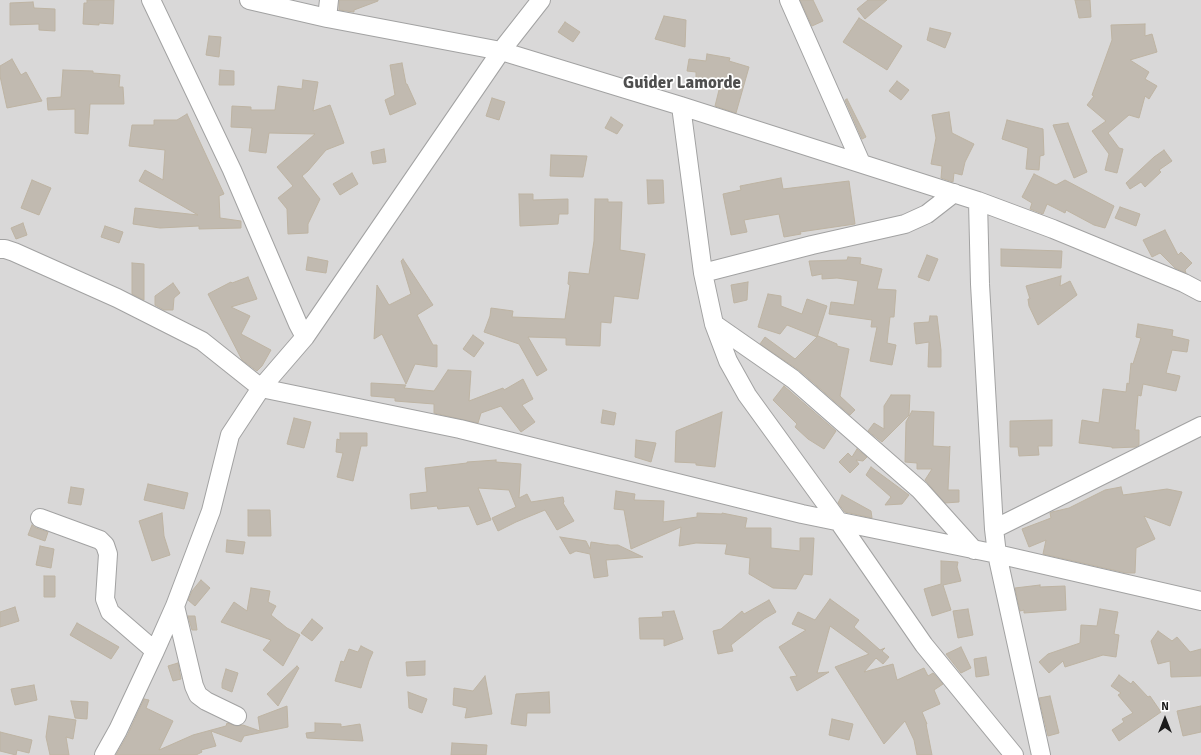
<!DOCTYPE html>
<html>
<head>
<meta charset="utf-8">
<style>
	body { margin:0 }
	#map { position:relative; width:1201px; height:755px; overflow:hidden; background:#edebe1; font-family:Signika,sans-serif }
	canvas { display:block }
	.north { position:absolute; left:1145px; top:699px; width:40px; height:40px; -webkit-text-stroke:3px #fff; paint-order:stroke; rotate:0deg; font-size:11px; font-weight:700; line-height:16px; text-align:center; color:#1b1b1b }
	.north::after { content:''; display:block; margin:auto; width:14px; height:18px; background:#1b1b1b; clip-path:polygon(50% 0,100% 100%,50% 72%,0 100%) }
</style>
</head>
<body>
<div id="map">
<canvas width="1201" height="755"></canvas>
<div class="north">N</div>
</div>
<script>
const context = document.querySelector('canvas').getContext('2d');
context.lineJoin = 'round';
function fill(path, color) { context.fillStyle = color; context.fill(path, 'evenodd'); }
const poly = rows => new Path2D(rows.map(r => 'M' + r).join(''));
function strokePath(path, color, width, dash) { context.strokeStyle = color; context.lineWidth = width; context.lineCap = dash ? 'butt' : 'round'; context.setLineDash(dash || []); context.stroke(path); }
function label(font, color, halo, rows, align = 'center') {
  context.font = font + ' Signika,sans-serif'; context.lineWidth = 3.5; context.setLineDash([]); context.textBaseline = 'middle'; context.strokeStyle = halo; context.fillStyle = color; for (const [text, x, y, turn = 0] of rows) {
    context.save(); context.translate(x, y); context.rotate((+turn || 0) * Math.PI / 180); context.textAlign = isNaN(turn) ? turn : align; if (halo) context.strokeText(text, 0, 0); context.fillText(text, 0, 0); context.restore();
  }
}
fill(poly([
	[0,0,1201,0,1201,755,0,755]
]), '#d9d8d8');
const building = poly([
	[87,0,114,0,113,24,99,23,99,25,83,24,84,3,87,3,87,0],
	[339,0,378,0,378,1,354,10,354,12,339,10,339,0],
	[800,0,813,0,823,21,812,26,800,0],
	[868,0,887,0,865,19,857,9,868,0],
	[1075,0,1090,0,1091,17,1079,18,1075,0],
	[33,2,34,8,55,9,55,31,39,30,39,24,10,25,10,3,33,2],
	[664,16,686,20,685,47,655,39,664,16],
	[859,18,902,46,887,70,843,42,859,18],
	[565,22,580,32,573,42,558,32,565,22],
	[1145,24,1145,36,1152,34,1157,52,1130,60,1149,72,1145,79,1157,86,1149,99,1145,96,1139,118,1129,115,1108,133,1119,148,1123,149,1117,173,1105,170,1109,154,1092,131,1106,121,1087,105,1094,96,1092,95,1112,40,1111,25,1145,24],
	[930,28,951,33,945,48,927,40,930,28],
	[209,36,221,37,219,57,206,55,209,36],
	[707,54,730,58,729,61,749,67,736,113,715,106,720,86,696,85,696,72,687,71,689,59,706,61,707,54],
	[12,59,21,75,26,72,42,101,7,108,0,76,0,66,12,59],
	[402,63,406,84,407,84,416,104,390,115,385,100,395,95,390,65,402,63],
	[63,70,93,71,93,73,120,75,119,87,123,87,124,104,90,104,88,134,75,133,75,109,48,110,47,98,61,97,63,70],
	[220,70,234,71,234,85,219,85,220,70],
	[303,80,318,82,313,111,330,105,344,143,326,150,308,171,302,176,320,199,308,224,308,233,288,234,287,209,278,198,293,186,277,167,315,134,269,133,266,153,249,151,252,128,231,127,232,106,251,107,251,110,275,110,278,86,302,89,303,80],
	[897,81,909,90,901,100,889,91,897,81],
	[492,98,505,102,499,120,486,116,492,98],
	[847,99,866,137,862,139,845,100,847,99],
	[949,112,952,133,974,144,965,162,962,175,954,173,953,182,941,178,942,166,931,164,936,138,932,115,949,112],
	[187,114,224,194,219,196,220,218,241,221,241,228,199,229,199,226,160,228,133,224,135,208,198,215,139,181,145,170,163,180,165,150,129,146,132,125,154,125,154,120,177,120,187,114],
	[611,117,623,125,617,134,605,128,611,117],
	[1007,120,1043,129,1044,155,1040,156,1039,170,1026,169,1028,148,1002,139,1007,120],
	[1068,123,1087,172,1074,178,1053,125,1068,123],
	[384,149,386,162,373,164,371,152,384,149],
	[1164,150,1172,161,1159,170,1161,172,1145,187,1141,182,1130,189,1126,183,1154,157,1164,150],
	[551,155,587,156,583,177,550,176,551,155],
	[352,173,358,184,340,195,333,184,352,173],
	[1034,174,1056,185,1065,180,1114,206,1105,228,1094,225,1066,210,1065,213,1047,204,1043,214,1030,209,1032,203,1022,197,1034,174],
	[781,178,783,189,849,181,855,224,800,232,801,234,784,237,779,214,744,220,747,232,731,235,723,194,741,190,740,186,781,178],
	[32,180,51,188,39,215,21,208,32,180],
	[647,180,663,180,664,203,648,204,647,180],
	[519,194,533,194,533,200,568,199,568,214,559,214,558,224,520,226,519,194],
	[595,199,608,199,608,202,622,202,620,250,645,254,638,299,614,296,611,323,601,322,600,346,566,345,566,338,528,337,547,370,537,376,519,344,484,332,490,316,491,308,513,311,512,317,565,319,570,285,568,284,569,272,589,274,594,241,595,199],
	[1120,207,1140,214,1136,226,1115,218,1120,207],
	[23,223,27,235,16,239,11,228,23,223],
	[105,226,123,232,119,243,101,237,105,226],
	[1165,230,1178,255,1181,252,1192,263,1185,270,1186,273,1175,268,1160,253,1152,257,1143,240,1165,230],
	[1001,249,1062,251,1061,268,1001,266,1001,249],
	[927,255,938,259,929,281,918,277,927,255],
	[308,257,328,261,326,273,306,270,308,257],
	[848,257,861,258,860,264,882,269,877,289,896,290,894,317,890,317,887,343,896,345,892,365,870,361,877,327,871,327,872,320,829,314,831,302,854,305,858,281,837,278,822,279,822,274,812,276,809,261,847,260,848,257],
	[403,259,433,305,417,315,433,345,437,345,437,367,415,364,406,384,382,334,374,339,377,285,389,305,411,294,401,261,403,259],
	[132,263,144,264,144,300,132,294,132,263],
	[1061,276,1060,286,1070,281,1077,295,1038,325,1029,306,1028,299,1030,299,1026,286,1061,276],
	[248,277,257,299,231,307,250,316,241,334,271,350,262,366,257,371,242,360,208,294,231,282,232,283,248,277],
	[748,282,747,300,734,303,731,285,748,282],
	[173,283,180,293,174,298,173,310,164,310,155,305,155,296,173,283],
	[768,294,781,296,781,306,802,314,807,299,827,306,817,337,787,325,780,334,758,327,768,294],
	[930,316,937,316,941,350,941,367,928,367,929,342,916,344,914,323,929,322,930,316],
	[1138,324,1173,330,1172,336,1189,340,1187,352,1172,350,1166,373,1180,376,1176,391,1143,384,1141,396,1138,395,1135,430,1139,430,1139,445,1136,447,1112,448,1112,447,1079,443,1082,420,1099,423,1103,389,1126,392,1127,383,1129,384,1131,363,1133,364,1141,338,1136,337,1138,324],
	[473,335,484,343,474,357,463,349,473,335],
	[818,336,837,344,837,346,849,349,840,396,855,410,850,415,800,371,760,344,765,337,795,359,818,336],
	[448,370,471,371,469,401,503,388,504,390,523,379,533,399,522,405,535,422,521,432,501,406,481,413,478,423,434,413,434,404,395,401,395,398,371,396,371,383,406,385,404,388,434,391,448,370],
	[784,386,836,431,824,449,808,439,795,427,797,424,773,400,784,386],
	[891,395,910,395,909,415,882,442,868,431,874,423,884,429,884,406,891,395],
	[603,410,616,413,614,425,601,423,603,410],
	[912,411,934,412,933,446,949,447,950,446,948,490,959,490,959,502,945,503,925,480,932,469,917,469,917,463,905,462,906,422,912,411],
	[722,412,715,467,696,465,696,463,675,462,676,431,722,412],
	[294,418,311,422,304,448,287,444,294,418],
	[1052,420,1052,446,1038,446,1039,455,1019,456,1018,447,1010,447,1010,421,1052,420],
	[340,433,367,433,367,446,361,446,353,481,337,477,343,453,336,452,337,439,340,440,340,433],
	[636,440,656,443,651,462,635,457,636,440],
	[857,449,867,457,863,461,856,460,859,464,850,473,839,462,848,453,852,457,857,449],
	[496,460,496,462,521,464,519,498,527,494,531,502,563,497,564,502,563,503,574,521,557,530,545,510,516,522,498,531,492,518,516,507,509,490,478,488,491,520,477,525,469,506,438,509,437,506,411,509,410,494,427,492,425,468,467,463,467,462,496,460],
	[871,467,909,495,902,504,885,505,891,497,866,475,871,467],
	[148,484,188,493,184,509,144,500,148,484],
	[71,487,84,489,81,505,68,503,71,487],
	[1121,487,1123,495,1167,489,1182,492,1170,526,1144,516,1155,539,1136,548,1135,573,1126,573,1043,554,1046,540,1029,547,1022,529,1051,518,1050,513,1052,512,1069,508,1105,490,1121,487],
	[616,491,635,494,634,500,664,501,663,522,697,517,697,513,722,514,722,513,747,518,745,528,771,528,771,548,800,551,800,538,814,538,812,575,804,574,796,589,773,588,749,574,750,558,725,554,727,544,696,543,679,546,681,527,631,549,624,510,614,509,616,491],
	[842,495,871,511,872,518,845,512,838,503,842,495],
	[248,510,270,510,271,536,248,536,248,510],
	[162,513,164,536,170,555,152,561,139,521,162,513],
	[32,525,36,528,48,532,45,541,28,535,32,525],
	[560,537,586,541,590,549,591,542,610,545,618,545,643,557,606,560,608,576,594,578,590,554,576,551,570,554,560,537],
	[227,540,245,542,243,554,226,552,227,540],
	[40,546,54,549,51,568,36,565,40,546],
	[941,561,958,562,957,567,961,581,943,585,951,610,932,616,924,589,941,584,941,561],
	[44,576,55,576,55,597,44,597,44,576],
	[201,580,210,588,195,606,188,600,192,591,201,580],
	[1040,585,1040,587,1065,586,1066,610,1024,613,1024,610,1020,611,1015,588,1040,585],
	[251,588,270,591,268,602,276,606,271,615,287,628,300,635,283,666,263,650,271,640,221,622,234,602,247,611,251,588],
	[830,599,859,620,854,627,880,650,885,648,882,651,889,657,883,664,876,658,864,672,893,664,897,680,924,668,928,676,933,673,943,684,934,690,940,704,922,712,927,724,926,724,932,755,917,755,914,740,905,721,884,744,835,667,869,654,830,626,817,673,829,672,797,691,790,677,797,676,779,647,806,630,792,624,798,612,815,620,830,599],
	[769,600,776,612,764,619,731,645,733,651,718,654,713,631,721,629,742,611,744,614,769,600],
	[15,607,19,621,0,627,0,612,15,607],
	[968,609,973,635,958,638,953,611,968,609],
	[1100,609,1118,612,1114,634,1119,635,1116,657,1103,655,1065,667,1063,661,1049,673,1039,662,1048,654,1080,643,1081,625,1097,626,1100,609],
	[674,611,683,639,664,646,664,639,640,639,639,618,663,617,662,612,674,611],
	[188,616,195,616,197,630,192,630,188,616],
	[312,619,323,628,312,641,301,633,312,619],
	[77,623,119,647,111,659,70,635,77,623],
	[1158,631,1172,641,1177,637,1190,652,1201,649,1201,676,1171,677,1170,661,1158,664,1151,641,1158,631],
	[361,646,373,652,369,661,361,688,335,681,341,661,344,662,349,649,358,652,361,646],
	[961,647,971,668,961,673,946,654,961,647],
	[986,657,989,675,976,677,974,659,986,657],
	[425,661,425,675,407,676,406,662,425,661],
	[178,663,181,679,173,681,168,666,178,663],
	[297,666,299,668,278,706,267,694,297,666],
	[226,669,238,673,232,692,222,688,222,683,226,669],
	[1119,675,1131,684,1133,681,1148,697,1150,696,1161,712,1119,741,1112,730,1124,722,1122,719,1133,713,1118,695,1121,693,1111,686,1119,675],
	[485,676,492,714,465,718,467,708,453,705,454,688,473,691,485,676],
	[34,685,37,700,15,705,11,689,34,685],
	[408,692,427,699,422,713,409,708,408,692],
	[549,692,550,713,527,713,526,726,511,724,516,694,549,692],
	[1050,696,1059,733,1048,736,1039,698,1050,696],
	[144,699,149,700,146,708,173,721,159,750,193,735,226,726,227,723,237,726,243,725,260,731,258,717,287,706,288,727,244,736,241,742,211,731,216,746,201,750,202,752,196,755,116,755,128,734,144,699],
	[71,701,88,702,87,719,75,718,71,701],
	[1201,706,1201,732,1183,736,1177,711,1201,706],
	[49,716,76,720,73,739,66,737,69,755,50,755,46,737,49,716],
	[832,719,853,724,849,740,829,735,832,719],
	[315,723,341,724,341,727,360,724,363,741,307,738,306,733,315,732,315,723],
	[0,732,32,740,29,753,17,750,16,755,0,751,0,732],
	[452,743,487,745,486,755,451,755,452,743]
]);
fill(building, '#c1bab0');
strokePath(building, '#beb4a3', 1);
const street = poly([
	[151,0,232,170,298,324,305,337],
	[249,0,327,18,501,51,681,106,978,201,1053,229,1184,283,1201,292],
	[789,0,861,163],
	[327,18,329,0],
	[681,106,703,273,714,324,728,361,747,395,839,522,924,645,1014,755],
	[978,201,980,284,994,529,997,554,1041,755],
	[0,249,5,249,14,252,117,298,202,341,261,388,460,429,802,514,997,554,1201,601],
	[703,273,812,245,905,224,927,214,954,193],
	[714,324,793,379,920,490,974,550],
	[40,518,100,540,105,545,108,554,105,599,110,612,155,651],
	[994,529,1201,426],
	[175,606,194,686,198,695,206,701,237,716],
	[104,755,118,730,155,651,175,606,211,511,230,435,261,388,305,337,501,51,541,0]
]);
strokePath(street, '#a2a2a2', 20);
strokePath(street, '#fff', 18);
label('bold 17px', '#4e4e4e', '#fff', [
	["Guider Lamorde",682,84]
]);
</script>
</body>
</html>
